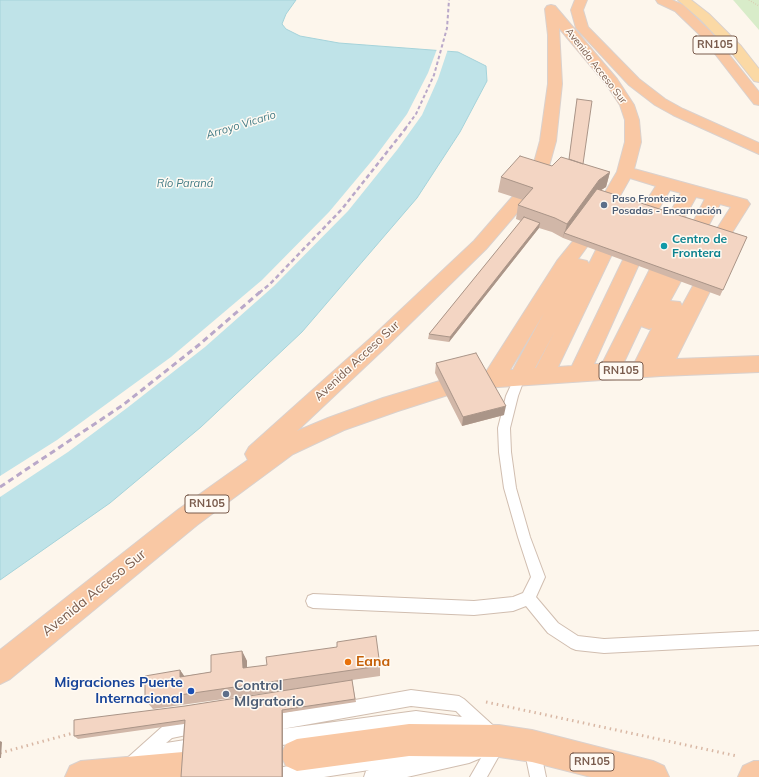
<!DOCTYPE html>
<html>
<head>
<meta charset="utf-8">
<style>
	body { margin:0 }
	canvas { display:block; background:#fdf6ec }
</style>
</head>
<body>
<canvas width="759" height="777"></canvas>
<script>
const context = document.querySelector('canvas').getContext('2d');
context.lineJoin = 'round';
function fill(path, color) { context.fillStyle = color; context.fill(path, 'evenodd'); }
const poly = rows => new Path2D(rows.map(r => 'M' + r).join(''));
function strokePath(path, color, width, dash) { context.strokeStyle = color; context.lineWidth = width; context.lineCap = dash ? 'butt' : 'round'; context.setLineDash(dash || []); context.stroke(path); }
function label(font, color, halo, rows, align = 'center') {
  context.font = font + ' Mulish,sans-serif'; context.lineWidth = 3; context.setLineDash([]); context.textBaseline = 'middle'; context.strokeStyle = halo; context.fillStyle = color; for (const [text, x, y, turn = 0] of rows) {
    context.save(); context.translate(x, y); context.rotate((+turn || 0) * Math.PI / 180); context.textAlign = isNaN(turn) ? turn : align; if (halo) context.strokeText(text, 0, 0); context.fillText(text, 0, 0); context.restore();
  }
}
fill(poly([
	[733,0,759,0,759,30,734,1]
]), '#d8ecc9');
const water = poly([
	[0,0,296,0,286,14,282,24,286,29,300,36,339,43,458,52,486,66,487,81,460,132,417,198,302,332,201,427,110,503,0,580,0,0]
]);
fill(water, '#bfe3e8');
strokePath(water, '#a5d3da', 1);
fill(poly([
	[437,49,448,49,438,79,422,115,397,150,348,211,274,286,205,347,127,408,68,452,0,497,0,476,57,440,171,357,262,280,329,212,375,157,407,114,428,73]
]), '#fdf6ec');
const service = poly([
	[520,373,524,374,525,377,518,396,510,428,511,452,516,488,530,537,545,577,536,597,558,623,578,636,604,639,759,631,759,645,604,653,576,650,571,648,548,633,526,606,513,611,474,615,313,608,308,606,306,601,308,596,313,594,474,601,513,597,523,593,531,577,518,537,504,488,499,452,498,428,506,396,516,374,520,373],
	[411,690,459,696,464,699,497,729,500,734,498,738,503,739,505,745,487,777,470,777,481,758,469,763,407,777,364,777,366,771,369,770,324,777,276,777,275,775,277,769,283,767,425,746,431,748,432,755,467,747,477,743,483,745,485,751,490,741,479,733,473,737,463,733,416,727,282,745,276,743,274,737,276,731,282,729,416,711,462,717,456,711,411,706,282,729,277,726,274,721,277,716,282,713,411,690],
	[186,721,191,724,194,729,191,734,172,738,166,743,185,740,191,742,193,748,191,754,171,758,150,768,144,765,137,772,131,774,125,772,123,766,125,760,163,726,168,723,186,721],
	[532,740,538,742,540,748,546,777,530,777,524,748,526,742,532,740]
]);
const primary = poly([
	[678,0,691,0,709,14,741,46,759,69,759,82,754,81,731,52,701,20,678,0]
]);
const trunk = poly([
	[575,0,587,0,583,10,588,27,639,79,665,99,683,109,759,143,759,154,673,115,655,105,629,85,576,28,571,10,575,0],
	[656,0,672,0,683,5,710,31,759,92,759,105,754,104,702,37,675,11,658,3,656,0],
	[551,5,555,6,617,79,634,105,639,120,641,142,634,169,747,200,750,204,728,239,722,241,716,239,713,235,731,207,720,204,705,232,699,234,693,232,690,228,705,199,696,197,681,224,675,225,669,224,666,220,681,193,670,190,655,215,649,216,643,215,640,211,656,186,630,178,616,203,610,204,604,203,601,199,617,172,625,142,625,120,620,105,606,84,559,28,562,84,556,141,546,177,544,180,538,182,532,180,530,177,540,141,548,84,548,35,545,9,547,6,551,5],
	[520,194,526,195,529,199,486,249,387,346,297,431,328,418,383,398,443,380,451,382,454,388,451,394,398,411,344,430,293,454,197,525,10,679,0,684,0,650,179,509,248,460,245,454,249,447,373,336,474,241,514,195,520,194],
	[580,238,586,240,589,244,578,259,587,261,589,264,596,250,603,248,610,250,612,254,558,367,572,366,621,264,623,260,630,258,637,260,639,264,594,364,602,364,648,273,650,269,657,267,664,269,666,274,672,273,679,274,682,279,670,301,680,302,682,306,694,284,701,282,708,284,711,289,676,359,759,356,759,372,661,376,484,388,476,386,473,380,476,374,486,372,557,261,574,240,580,238],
	[544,313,513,370,510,370,544,313],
	[641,326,649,329,652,328,635,362,624,362,641,326],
	[555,331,536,368,535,368,555,331],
	[409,724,499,725,532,730,653,761,664,766,669,777,591,777,532,762,499,757,409,756,297,771,286,766,281,755,286,744,297,739,409,724],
	[183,752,194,757,199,768,195,777,65,777,70,766,81,761,183,752],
	[754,761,759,761,759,777,738,777,743,766,754,761]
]);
strokePath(service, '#d1beb0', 2);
strokePath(primary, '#dad1cd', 2);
strokePath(trunk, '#dad1cd', 2);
strokePath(poly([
	[749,0,759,6]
]), '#d9b8a5', 1.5, [0.5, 2]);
strokePath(poly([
	[486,702,737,756],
	[0,753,77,732]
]), '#d9b8a5', 3, [1.5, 4]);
fill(service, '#fff');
fill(primary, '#fbd9a5');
fill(trunk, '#f9c8a4');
strokePath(poly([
	[405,129,416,114,434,75,447,28,449,0]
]), '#b9a8c9', 2, [3.5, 2.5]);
strokePath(poly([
	[259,293,270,284,342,209,406,128]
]), '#b9a8c9', 2.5, [4.5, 3]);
strokePath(poly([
	[0,487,123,405,200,344,260,292]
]), '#b9a8c9', 3, [6, 4]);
fill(poly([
	[577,99,583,164,610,172,606,187,601,190,747,237,720,296,563,238,552,232,539,228,449,342,428,339,429,334,521,221,516,219,518,205,523,200,498,192,501,177,552,166,569,159],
	[436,363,504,415,462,426,435,373],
	[242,651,247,661,247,668,380,666,380,676,352,680,356,702,283,713,283,777,181,777,184,724,78,739,74,736,185,706,330,684,153,709,145,700,180,670,184,676,211,672]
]), '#d1b7a8');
fill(poly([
	[610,172,606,187,595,194,564,233,563,238,567,224,599,180],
	[540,223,539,228,449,342,450,337],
	[506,406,504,415,462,426,463,417],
	[242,651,247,661,247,678,243,668],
	[180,670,187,680,180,677],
	[282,710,283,713,283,777,282,777],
	[0,741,2,742,1,758,0,758]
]), '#aa9588');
const building = poly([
	[577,99,592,101,583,164,569,159,577,99],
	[520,156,552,166,561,157,610,172,599,180,567,224,555,218,518,205,533,188,501,177,520,156],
	[597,189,747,237,723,290,564,233,597,189],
	[524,217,540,223,450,337,429,334,524,217],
	[476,353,506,406,463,417,436,363,476,353],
	[376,636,380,666,145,700,145,676,180,670,180,677,211,672,211,655,242,651,243,668,267,665,266,657,337,647,337,642,376,636],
	[352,680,355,699,282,710,282,777,181,777,185,720,74,736,74,720,185,706,352,680]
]);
fill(building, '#f3d5c3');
strokePath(building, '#aa9588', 1);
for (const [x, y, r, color] of [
	[604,205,4,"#5c6f8a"],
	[664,246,4,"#0f9aa8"],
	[348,662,4,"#e8710a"],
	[191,691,4,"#1a4fb4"],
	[226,694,4,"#5c6f8a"]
]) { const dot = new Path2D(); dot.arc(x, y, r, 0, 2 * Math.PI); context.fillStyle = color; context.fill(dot); strokePath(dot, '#fffaf3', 1.5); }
label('10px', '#7a5c4d', '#fffaf3', [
	["Avenida Acceso Sur",596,66,52]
]);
label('bold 10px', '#4e5e75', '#fffaf3', [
	["Paso Fronterizo",612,199],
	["Posadas - Encarnación",612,211]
], 'left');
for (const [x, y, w] of [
	[715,45,44],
	[621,371,44],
	[207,504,44],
	[592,762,44]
]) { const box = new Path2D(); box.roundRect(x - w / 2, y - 9, w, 18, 3); context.fillStyle = '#fffaf3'; context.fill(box); strokePath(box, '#7a5c4d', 1); }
label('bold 11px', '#7a5c4d', null, [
	["RN105",715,45],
	["RN105",621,371],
	["RN105",207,504],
	["RN105",592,762]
]);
label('italic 11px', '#437c86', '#fffaf3', [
	["Arroyo Vicario",241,125,-17],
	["Río Paraná",185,184]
]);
label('bold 12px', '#0d838f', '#fffaf3', [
	["Centro de",672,239],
	["Frontera",672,253]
], 'left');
label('12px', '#7a5c4d', '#fffaf3', [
	["Avenida Acceso Sur",357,361,-43]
]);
label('14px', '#7a5c4d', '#fffaf3', [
	["Avenida Acceso Sur",94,593,-39]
]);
label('bold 14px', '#c56008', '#fffaf3', [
	["Eana",356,662]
], 'left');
label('bold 14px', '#164399', '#fffaf3', [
	["Migraciones Puerte",183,683],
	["Internacional",183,699]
], 'right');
label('bold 14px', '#4e5e75', '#fffaf3', [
	["Control",234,686],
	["MIgratorio",234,702]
], 'left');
</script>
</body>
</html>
